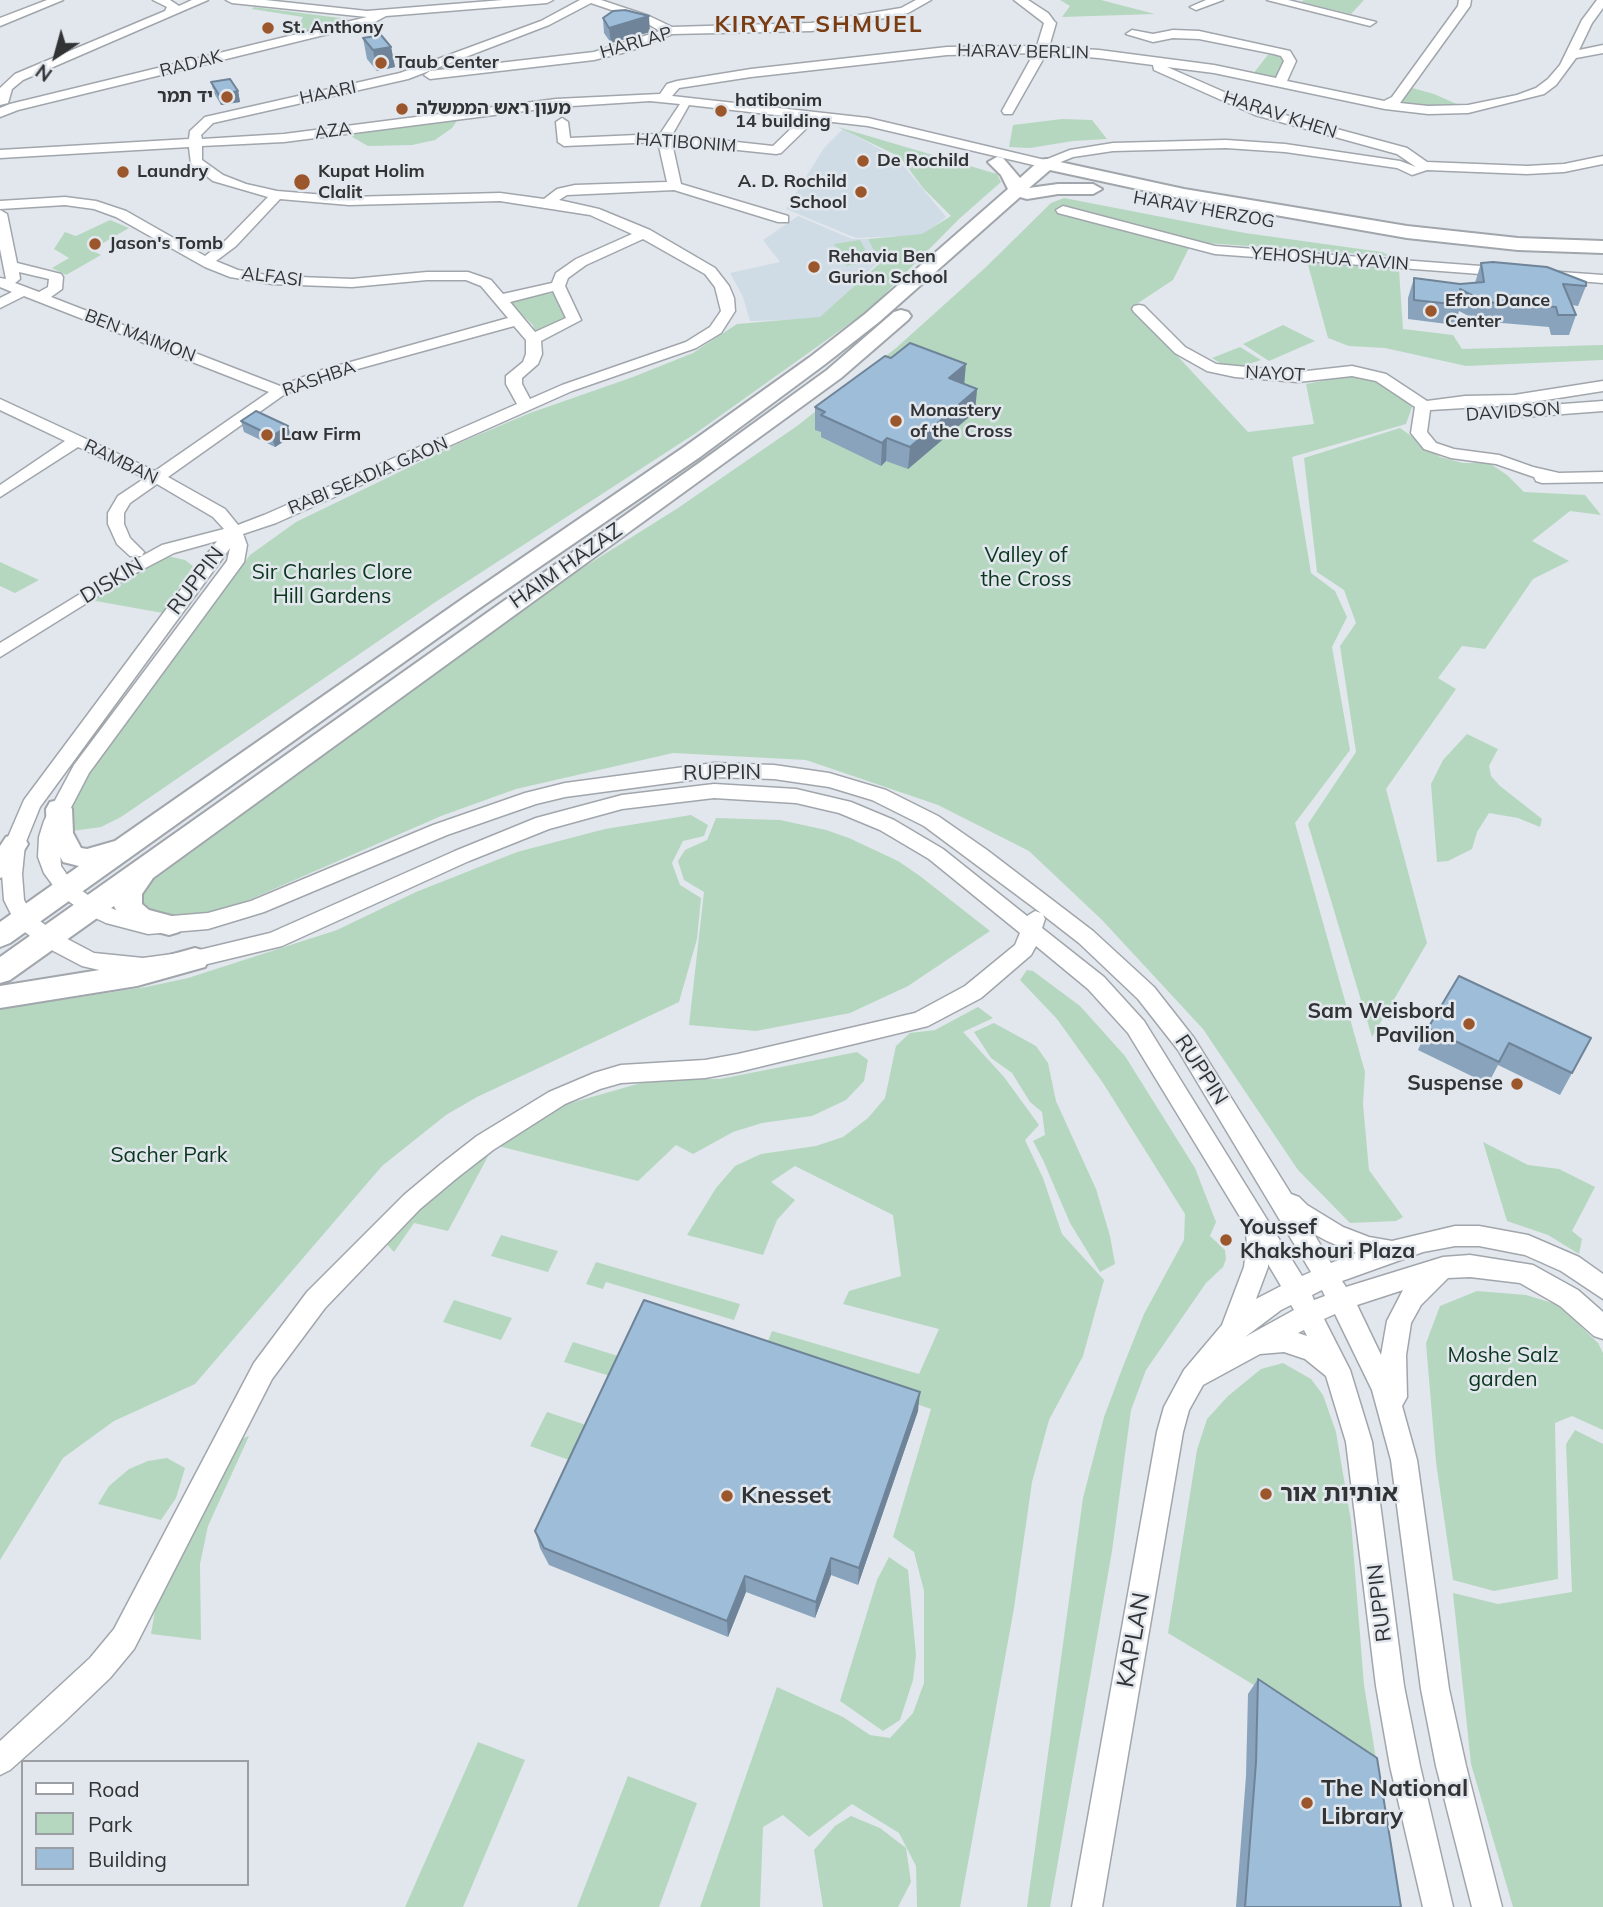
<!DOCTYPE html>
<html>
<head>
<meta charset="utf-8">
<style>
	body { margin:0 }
	#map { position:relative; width:1603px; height:1907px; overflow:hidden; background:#e1e7ed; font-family:Mulish,sans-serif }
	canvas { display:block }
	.legend { position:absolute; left:21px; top:1760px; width:228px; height:126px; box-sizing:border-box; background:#e1e7ed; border:2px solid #9b9fa3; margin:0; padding:9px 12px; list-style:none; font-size:21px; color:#313335 }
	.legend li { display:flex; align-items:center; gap:14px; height:35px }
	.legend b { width:35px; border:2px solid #9b9fa3 }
	.north { position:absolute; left:21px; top:21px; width:70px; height:70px; -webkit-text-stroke:5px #e1e7ed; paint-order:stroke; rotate:216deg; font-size:19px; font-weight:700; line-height:28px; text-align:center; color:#313335 }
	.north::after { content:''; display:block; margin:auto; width:24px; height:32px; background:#313335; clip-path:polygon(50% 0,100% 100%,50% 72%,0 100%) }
</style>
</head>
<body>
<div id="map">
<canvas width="1603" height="1907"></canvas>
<ul class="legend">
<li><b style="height:9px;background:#fff"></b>Road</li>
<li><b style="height:19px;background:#b6d7bf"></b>Park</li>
<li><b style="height:19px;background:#9ebdd9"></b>Building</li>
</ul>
<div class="north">N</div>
</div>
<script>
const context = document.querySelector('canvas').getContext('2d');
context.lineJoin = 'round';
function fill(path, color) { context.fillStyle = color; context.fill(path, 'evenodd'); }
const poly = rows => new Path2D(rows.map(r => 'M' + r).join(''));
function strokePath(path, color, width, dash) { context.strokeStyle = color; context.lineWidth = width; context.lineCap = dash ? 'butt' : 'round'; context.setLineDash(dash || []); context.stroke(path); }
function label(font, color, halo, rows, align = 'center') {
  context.font = font + ' Mulish,"Noto Sans Hebrew",sans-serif'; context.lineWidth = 5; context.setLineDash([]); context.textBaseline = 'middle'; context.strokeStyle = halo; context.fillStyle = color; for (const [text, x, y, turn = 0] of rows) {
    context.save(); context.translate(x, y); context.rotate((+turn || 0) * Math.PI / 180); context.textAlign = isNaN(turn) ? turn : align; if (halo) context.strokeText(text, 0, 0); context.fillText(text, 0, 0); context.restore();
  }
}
fill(poly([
	[843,129,898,159,946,217,923,235,856,238,786,209,824,148],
	[798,216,852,239,868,239,879,261,837,304,818,319,750,321,743,297,730,273,780,262,763,240]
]), '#cfdbe5');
fill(poly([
	[1060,0,1101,0,1155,14,1062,17,1070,6],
	[1304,0,1364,0,1351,14,1301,2],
	[254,7,348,19,349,25,303,34,298,26,303,17,252,9],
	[1271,51,1285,56,1280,80,1252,75],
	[1405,86,1434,94,1468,109,1400,104,1398,96],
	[458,119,452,128,435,140,412,145,368,146,347,134],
	[1062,119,1092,120,1107,139,1073,141,1030,148,1009,147,1013,125],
	[838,127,997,174,1001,182,959,219,870,309,696,433,437,601,121,817,101,827,72,831,66,806,146,691,250,555,296,522,459,443,530,413,633,377,693,353,737,324,820,317,880,263,868,239,922,234,951,216,923,188,900,157],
	[1064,198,1245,233,1382,252,1390,256,1192,242,1173,280,1132,307,1248,432,1314,424,1306,384,1352,375,1374,381,1401,397,1412,407,1406,424,1292,457,1311,573,1335,591,1347,617,1332,647,1350,750,1295,823,1365,1072,1363,1104,1369,1170,1403,1217,1396,1221,1350,1223,1298,1170,1203,1029,1102,920,1029,851,938,805,806,760,673,753,516,789,441,816,226,910,187,918,158,915,143,903,143,896,147,884,160,872,428,665,678,508,797,426,896,348,985,268,1051,203],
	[110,220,129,228,91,250,101,255,66,275,52,268,69,258,54,249,65,232,76,236],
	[860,240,872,262,846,266,834,244],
	[1307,261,1399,270,1403,329,1453,335,1462,349,1603,345,1603,360,1466,366,1385,348,1349,346,1328,338],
	[553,293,569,318,536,334,533,325,508,301],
	[1283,325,1315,341,1269,361,1243,344],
	[1240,347,1261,360,1231,370,1212,358],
	[1400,428,1440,457,1463,463,1489,463,1507,475,1524,492,1585,495,1601,515,1570,511,1532,541,1569,561,1533,579,1485,649,1462,646,1438,678,1456,689,1386,789,1427,943,1372,1037,1308,824,1356,752,1340,646,1356,623,1344,590,1317,572,1304,458],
	[163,555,185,560,193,566,163,613,90,600],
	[0,562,39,580,15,593,0,586],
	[1467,734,1498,749,1489,766,1491,776,1500,786,1542,819,1540,827,1518,818,1489,813,1477,832,1472,849,1448,861,1437,862,1431,784,1443,760],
	[691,815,708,825,704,836,683,841,672,863,680,885,701,898,697,939,679,1002,477,1097,446,1115,382,1166,195,1384,114,1421,63,1458,0,1560,0,1009,146,987,188,978,337,930,416,892,517,852,605,829],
	[716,818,780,820,826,830,849,838,898,861,920,876,990,931,908,986,850,1013,756,1031,689,1025,704,892,684,880,678,861,685,850,707,840],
	[1027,970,1033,971,1080,1006,1125,1056,1195,1168,1216,1222,1210,1236,1225,1250,1226,1259,1223,1267,1206,1283,1146,1370,1131,1410,1112,1551,1050,1907,1027,1907,1083,1498,1104,1417,1122,1369,1144,1314,1184,1240,1185,1214,1103,1083,1057,1019,1020,980],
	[978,1007,993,1018,963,1032,1004,1077,1039,1125,1025,1140,1043,1178,1062,1234,1104,1280,1083,1356,1049,1420,1032,1482,1014,1608,960,1907,917,1907,916,1866,899,1833,852,1804,809,1837,783,1815,763,1827,760,1907,700,1907,777,1687,843,1717,870,1735,890,1738,913,1713,924,1683,924,1591,914,1552,893,1537,931,1409,764,1351,772,1331,919,1374,939,1329,843,1304,849,1291,901,1276,893,1215,795,1166,771,1182,795,1200,777,1220,763,1255,687,1235,716,1188,735,1166,761,1154,816,1146,843,1137,868,1118,885,1098,896,1046,910,1033,935,1030],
	[994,1023,1036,1046,1048,1063,1056,1101,1096,1189,1110,1236,1115,1264,1100,1272,1070,1223,1043,1160,1033,1141,1045,1135,1042,1112,1030,1102,1012,1073,991,1058,974,1032],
	[857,1052,868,1060,864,1081,846,1100,812,1116,762,1123,733,1132,693,1154,676,1145,638,1181,494,1145,448,1231,414,1223,394,1252,383,1240,443,1181,495,1137,553,1108,641,1083,668,1079,720,1079],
	[1483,1142,1528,1165,1559,1169,1595,1187,1572,1231,1582,1239,1579,1254,1548,1235,1507,1221],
	[501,1235,558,1251,548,1272,491,1256],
	[596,1262,740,1304,734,1320,606,1282,603,1289,586,1284],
	[1477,1291,1526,1295,1559,1305,1598,1343,1603,1353,1603,1430,1572,1416,1555,1423,1558,1579,1494,1591,1453,1580,1436,1462,1426,1343,1440,1306],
	[454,1300,512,1318,501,1340,443,1322],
	[573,1342,618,1356,610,1376,564,1362],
	[1283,1363,1311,1379,1323,1395,1336,1432,1351,1521,1364,1685,1376,1759,1168,1633,1197,1450,1207,1419,1228,1396,1261,1369],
	[547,1412,586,1425,569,1460,530,1446],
	[1575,1430,1603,1444,1603,1907,1513,1907,1471,1764,1453,1593,1498,1604,1572,1592,1566,1444],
	[249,1436,208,1526,200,1564,201,1640,151,1634,156,1604,228,1444],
	[167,1458,185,1468,176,1498,161,1520,98,1504,109,1486,129,1469,148,1461],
	[889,1557,908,1570,916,1655,913,1680,900,1720,883,1731,840,1701,877,1580],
	[478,1742,525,1760,463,1907,405,1907],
	[628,1776,697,1803,659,1907,577,1907],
	[851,1816,880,1828,906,1848,911,1882,898,1907,823,1907,814,1850,835,1826]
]), '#b6d7bf');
const minor = poly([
	[47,0,63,0,0,26,0,18,47,0],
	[153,0,170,0,179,6,192,0,208,0,23,80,12,89,8,103,0,105,0,88,15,74,165,11,167,7,153,0],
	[226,0,265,0,367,11,503,0,553,0,547,3,386,16,373,23,18,110,0,117,0,108,10,104,367,17,232,3,226,0],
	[580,0,601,0,649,16,672,27,811,23,901,8,916,0,931,0,908,13,842,27,811,31,672,34,630,51,594,60,430,79,424,75,430,71,594,52,660,31,641,20,591,3,549,25,408,79,213,123,201,135,202,139,284,134,556,99,660,94,667,84,677,81,751,69,947,47,1037,46,1044,23,1014,0,1028,0,1048,13,1054,21,1056,23,1049,47,1099,50,1214,65,1276,78,1284,61,1281,56,1274,54,1199,39,1173,38,1153,42,1126,34,1132,30,1153,34,1173,30,1199,31,1290,51,1296,61,1287,81,1384,101,1392,97,1458,6,1459,0,1471,0,1470,6,1400,103,1428,106,1468,105,1517,95,1536,88,1548,79,1560,65,1582,20,1597,0,1603,0,1603,8,1592,23,1579,50,1603,45,1603,53,1576,58,1556,85,1544,94,1468,113,1428,114,1385,109,1214,73,1167,67,1263,109,1407,148,1427,162,1527,166,1564,164,1603,156,1603,164,1564,172,1527,174,1427,170,1412,175,1397,168,1285,152,1226,148,1113,151,1073,157,1046,168,868,126,815,120,781,153,776,154,672,143,681,184,788,216,788,222,778,222,674,190,567,195,559,200,599,209,650,230,715,268,729,286,734,298,735,311,721,333,696,348,572,391,276,523,243,534,247,545,244,562,89,773,64,821,59,837,61,866,74,885,99,903,118,911,148,918,208,913,251,901,433,825,525,793,565,783,714,763,774,765,829,773,886,790,938,816,987,850,1093,931,1154,987,1194,1038,1291,1194,1299,1197,1307,1205,1343,1227,1369,1237,1392,1241,1455,1226,1479,1226,1528,1235,1579,1257,1603,1274,1603,1299,1561,1271,1525,1255,1479,1246,1455,1246,1423,1252,1342,1281,1346,1287,1443,1257,1470,1255,1533,1265,1578,1290,1603,1312,1603,1339,1594,1336,1560,1306,1520,1283,1470,1277,1448,1278,1421,1305,1411,1323,1406,1355,1407,1397,1402,1406,1417,1460,1449,1689,1466,1766,1502,1907,1472,1907,1436,1766,1421,1689,1391,1460,1372,1390,1335,1314,1324,1319,1350,1370,1372,1442,1404,1686,1420,1766,1453,1907,1423,1907,1390,1766,1376,1686,1346,1442,1326,1376,1305,1359,1284,1352,1260,1354,1203,1385,1189,1410,1183,1432,1102,1907,1072,1907,1157,1432,1164,1407,1184,1370,1222,1325,1244,1267,1247,1243,1245,1225,1128,1033,1088,989,1036,946,1031,955,981,998,928,1026,738,1072,705,1078,621,1083,600,1089,565,1104,493,1150,457,1178,420,1209,325,1308,272,1379,134,1649,110,1678,64,1722,10,1770,0,1775,0,1741,90,1658,114,1629,254,1363,307,1292,404,1195,441,1164,477,1136,549,1092,594,1073,621,1065,705,1060,738,1054,915,1013,965,986,1015,945,1020,933,929,859,880,830,839,813,796,803,714,798,622,809,549,829,469,861,282,946,195,967,143,974,108,972,82,966,42,945,17,926,4,900,2,874,5,844,24,800,217,541,174,553,130,576,0,657,0,643,142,556,130,556,117,544,108,524,108,513,118,496,145,478,78,447,0,497,0,485,65,441,0,410,0,399,155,471,269,392,24,296,0,308,0,298,12,292,0,287,0,278,6,279,0,249,0,210,7,214,17,263,61,274,63,277,62,289,51,297,280,386,322,370,508,318,481,286,466,280,427,280,352,287,272,284,230,277,205,267,116,217,94,209,65,205,0,209,0,201,65,197,96,201,126,211,205,256,226,240,268,197,213,181,191,164,189,147,0,158,0,150,189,139,190,131,205,117,400,73,541,21,580,0],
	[1034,53,1002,111,1004,114,1012,114,1046,54,1099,58,1153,65,1154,70,1255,115,1397,154,1416,167,1400,161,1285,144,1226,140,1113,143,1070,150,1045,160,868,118,672,96,679,88,751,77,947,55,1034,53],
	[650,101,680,104,660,134,570,138,568,122,562,118,556,122,558,142,564,146,658,142,667,182,575,185,557,189,544,199,500,193,349,197,277,191,246,184,223,175,202,160,202,146,284,142,556,107,650,101],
	[689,105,802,118,773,146,672,135,689,105],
	[280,199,349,205,500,201,590,215,632,234,576,259,556,273,552,283,503,294,491,280,468,272,427,272,352,279,272,276,238,270,216,261,236,246,280,199],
	[643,239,705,274,715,287,721,311,710,327,686,342,562,385,530,399,522,384,522,378,538,364,542,354,541,341,581,320,565,286,568,278,586,265,643,239],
	[19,272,49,279,48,287,39,292,15,283,20,279,19,272],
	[553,291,566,318,535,332,510,302,553,291],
	[514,326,526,340,526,354,523,362,506,376,506,384,517,404,264,515,238,525,225,509,168,477,285,394,332,376,514,326],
	[157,484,213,517,224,529,162,545,142,556,144,552,130,538,124,524,124,513,130,503,157,484],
	[230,548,227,561,74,765,44,821,39,837,38,857,44,873,60,895,85,913,106,923,148,934,208,929,264,912,447,835,536,804,565,797,714,777,774,779,829,787,872,800,924,826,1041,913,1035,911,1027,916,943,849,894,820,851,802,796,789,714,784,622,795,536,818,455,851,270,933,195,951,143,958,94,953,56,933,32,915,24,900,22,874,25,844,40,807,230,548],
	[1043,915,1079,943,1138,999,1178,1050,1311,1272,1302,1276,1144,1021,1104,977,1042,928,1045,919,1043,915],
	[1314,1234,1327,1241,1356,1253,1331,1263,1314,1234],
	[1268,1264,1281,1286,1256,1299,1268,1267,1268,1264],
	[1322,1290,1325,1296,1314,1300,1312,1295,1322,1290],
	[1403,1290,1387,1321,1381,1355,1357,1305,1403,1290],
	[1291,1305,1294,1310,1245,1337,1281,1310,1291,1305],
	[1304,1330,1307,1336,1298,1333,1304,1330],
	[1206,0,1223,0,1196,10,1190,7,1206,0],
	[1267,0,1288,0,1376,22,1370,26,1267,0],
	[1063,206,1215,246,1507,268,1514,272,1507,276,1215,254,1058,213,1056,210,1063,206],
	[1546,271,1603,275,1603,283,1541,278,1539,275,1546,271],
	[1139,305,1144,306,1185,347,1216,364,1298,372,1352,366,1386,374,1427,401,1465,396,1514,395,1603,381,1603,391,1514,405,1430,410,1427,432,1436,443,1454,449,1499,455,1533,467,1559,473,1603,472,1603,482,1542,483,1536,481,1534,477,1496,464,1451,458,1424,449,1411,433,1415,407,1376,381,1352,376,1298,382,1235,377,1207,371,1175,353,1134,312,1132,309,1134,306,1139,305],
	[1603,401,1603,411,1523,417,1515,412,1523,407,1603,401]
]);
const major = poly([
	[997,157,1003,158,1020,178,1040,160,1046,159,1184,189,1407,226,1518,238,1603,241,1603,253,1518,250,1407,238,1184,199,1050,170,1029,188,1058,184,1093,184,1102,189,1093,194,1058,194,1027,199,1020,197,879,322,824,365,700,457,484,605,10,943,0,947,0,922,79,866,63,862,47,833,46,809,50,802,59,800,68,802,72,809,73,833,81,848,87,849,115,841,468,595,684,447,810,357,865,314,1008,189,1001,175,988,162,997,157],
	[901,310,908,312,911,316,908,320,841,378,153,878,142,894,142,904,149,910,179,918,183,925,179,932,169,935,130,925,118,914,114,906,10,980,0,983,0,957,699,463,827,370,894,312,901,310],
	[15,834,24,837,28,844,9,875,0,878,0,846,6,837,15,834],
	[195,948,205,951,209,959,205,967,137,986,0,1008,0,986,137,964,195,948]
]);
strokePath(minor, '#a1a6ac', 3);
strokePath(major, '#a1a6ac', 4);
fill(minor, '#fff');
fill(major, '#fff');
fill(poly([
	[603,18,650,32,611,43,604,33],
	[363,38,391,47,395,67,377,71,367,59],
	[211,82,238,91,240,102,221,105,214,93],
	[1481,263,1586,286,1578,306,1572,305,1576,315,1569,335,1551,335,1549,327,1478,321,1459,311,1455,325,1408,319,1408,298,1414,278,1460,284,1475,283],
	[964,384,977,389,975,412,908,469,886,461,881,466,821,437,821,432,815,430,815,407],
	[241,421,291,437,275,447,244,432],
	[1459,976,1572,1073,1560,1095,1498,1065,1488,1084,1418,1050,1428,1028],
	[918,1411,858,1585,831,1575,815,1618,746,1592,728,1637,549,1565,540,1548,535,1531],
	[1258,1679,1401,1907,1236,1907,1246,1776,1248,1694]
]), '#88a3bb');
fill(poly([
	[649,16,650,32,611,43,609,28],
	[391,47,395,67,377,71,373,50],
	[238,91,240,102,221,105,219,95],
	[966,364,964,387,949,378],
	[977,389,975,412,908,469,910,447],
	[288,426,291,437,275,447,272,436],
	[887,438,886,461,881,466,882,443],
	[920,1392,918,1411,858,1585,859,1568],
	[831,1558,831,1575,815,1618,816,1602],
	[745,1576,746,1592,728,1637,727,1621]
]), '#6f8498');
const building = poly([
	[625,10,649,16,609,28,603,18,613,11,625,10],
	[381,35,391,47,373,50,363,38,381,35],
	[230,79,238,91,219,95,211,82,230,79],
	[1493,262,1547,267,1586,282,1586,286,1563,284,1576,315,1558,315,1556,307,1485,302,1460,289,1461,305,1414,300,1414,278,1460,284,1484,282,1481,263,1493,262],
	[910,343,966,364,949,378,977,389,910,447,887,438,882,443,821,415,825,412,815,407,885,356,891,358,910,343],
	[256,411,288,426,272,436,241,421,256,411],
	[1459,976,1591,1038,1572,1073,1509,1043,1499,1062,1428,1028,1459,976],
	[644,1300,920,1392,859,1568,831,1558,816,1602,745,1576,727,1621,544,1548,535,1531,644,1300],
	[1258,1679,1377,1758,1401,1907,1245,1907,1256,1762,1258,1679]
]);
fill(building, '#9ebdd9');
strokePath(building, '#6f8498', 2);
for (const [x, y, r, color] of [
	[268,28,7,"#9c562c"],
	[381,63,7,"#9c562c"],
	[227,97,7,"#9c562c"],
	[402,109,7,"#9c562c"],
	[721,111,7,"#9c562c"],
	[863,161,7,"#9c562c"],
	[123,172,7,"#9c562c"],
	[302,182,9,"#9c562c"],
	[861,192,7,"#9c562c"],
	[95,244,7,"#9c562c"],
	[814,267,7,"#9c562c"],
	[1431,311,7,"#9c562c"],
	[896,421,7,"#9c562c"],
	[267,435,7,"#9c562c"],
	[1469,1024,7,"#9c562c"],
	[1517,1084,7,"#9c562c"],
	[1226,1240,7,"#9c562c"],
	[1266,1494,7,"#9c562c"],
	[727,1496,7,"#9c562c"],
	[1307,1803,7,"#9c562c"]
]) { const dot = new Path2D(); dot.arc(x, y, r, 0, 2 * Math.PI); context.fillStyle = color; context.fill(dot); strokePath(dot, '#e1e7ed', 2.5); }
label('bold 18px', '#313335', '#e1e7ed', [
	["St. Anthony",282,28],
	["Taub Center",395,63],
	["יד תמר",213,97,"right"],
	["hatibonim",735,101],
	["14 building",735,122],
	["מעון ראש הממשלה",416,109],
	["De Rochild",877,161],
	["Laundry",137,172],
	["Kupat Holim",318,172],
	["Clalit",318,193],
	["A. D. Rochild",847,182,"right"],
	["School",847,203,"right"],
	["Jason's Tomb",109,244],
	["Rehavia Ben",828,257],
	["Gurion School",828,278],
	["Efron Dance",1445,301],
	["Center",1445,322],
	["Monastery",910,411],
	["of the Cross",910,432],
	["Law Firm",281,435]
], 'left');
label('18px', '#313335', '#e1e7ed', [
	["HARLAP",636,43,-16],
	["HARAV BERLIN",1023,52,1],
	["RADAK",191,64,-14],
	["HAARI",328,93,-12],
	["HARAV KHEN",1280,115,18],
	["AZA",333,131,-7],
	["HATIBONIM",686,143,4],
	["HARAV HERZOG",1204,210,10],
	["YEHOSHUA YAVIN",1330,259,4],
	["ALFASI",272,277,7],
	["BEN MAIMON",140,336,21],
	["NAYOT",1275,374,3],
	["RASHBA",319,379,-19],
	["DAVIDSON",1513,412,-4],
	["RAMBAN",121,462,26],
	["RABI SEADIA GAON",368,476,-23]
]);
label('21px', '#0a361d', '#e1e7ed', [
	["Valley of",1026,556],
	["the Cross",1026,580],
	["Sir Charles Clore",332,573],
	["Hill Gardens",332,597],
	["Sacher Park",169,1156],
	["Moshe Salz",1503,1356],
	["garden",1503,1380]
]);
label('21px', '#313335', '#e1e7ed', [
	["HAIM HAZAZ",566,566,-35],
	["DISKIN",112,581,-31],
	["RUPPIN",196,581,-53],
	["RUPPIN",722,773,-1],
	["RUPPIN",1201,1070,57],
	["RUPPIN",1380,1603,-97]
]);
label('bold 21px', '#313335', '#e1e7ed', [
	["Sam Weisbord",1455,1012],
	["Pavilion",1455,1036],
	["Suspense",1503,1084],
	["Youssef",1240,1228,"left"],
	["Khakshouri Plaza",1240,1252,"left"]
], 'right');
context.letterSpacing = '2px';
label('bold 23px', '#793c13', '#e1e7ed', [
	["KIRYAT SHMUEL",819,25]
]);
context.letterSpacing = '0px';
label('bold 24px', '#313335', '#e1e7ed', [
	["אותיות אור",1280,1494],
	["Knesset",741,1496],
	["The National",1321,1789],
	["Library",1321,1817]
], 'left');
label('24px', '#313335', '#e1e7ed', [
	["KAPLAN",1134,1640,-80]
]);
</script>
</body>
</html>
